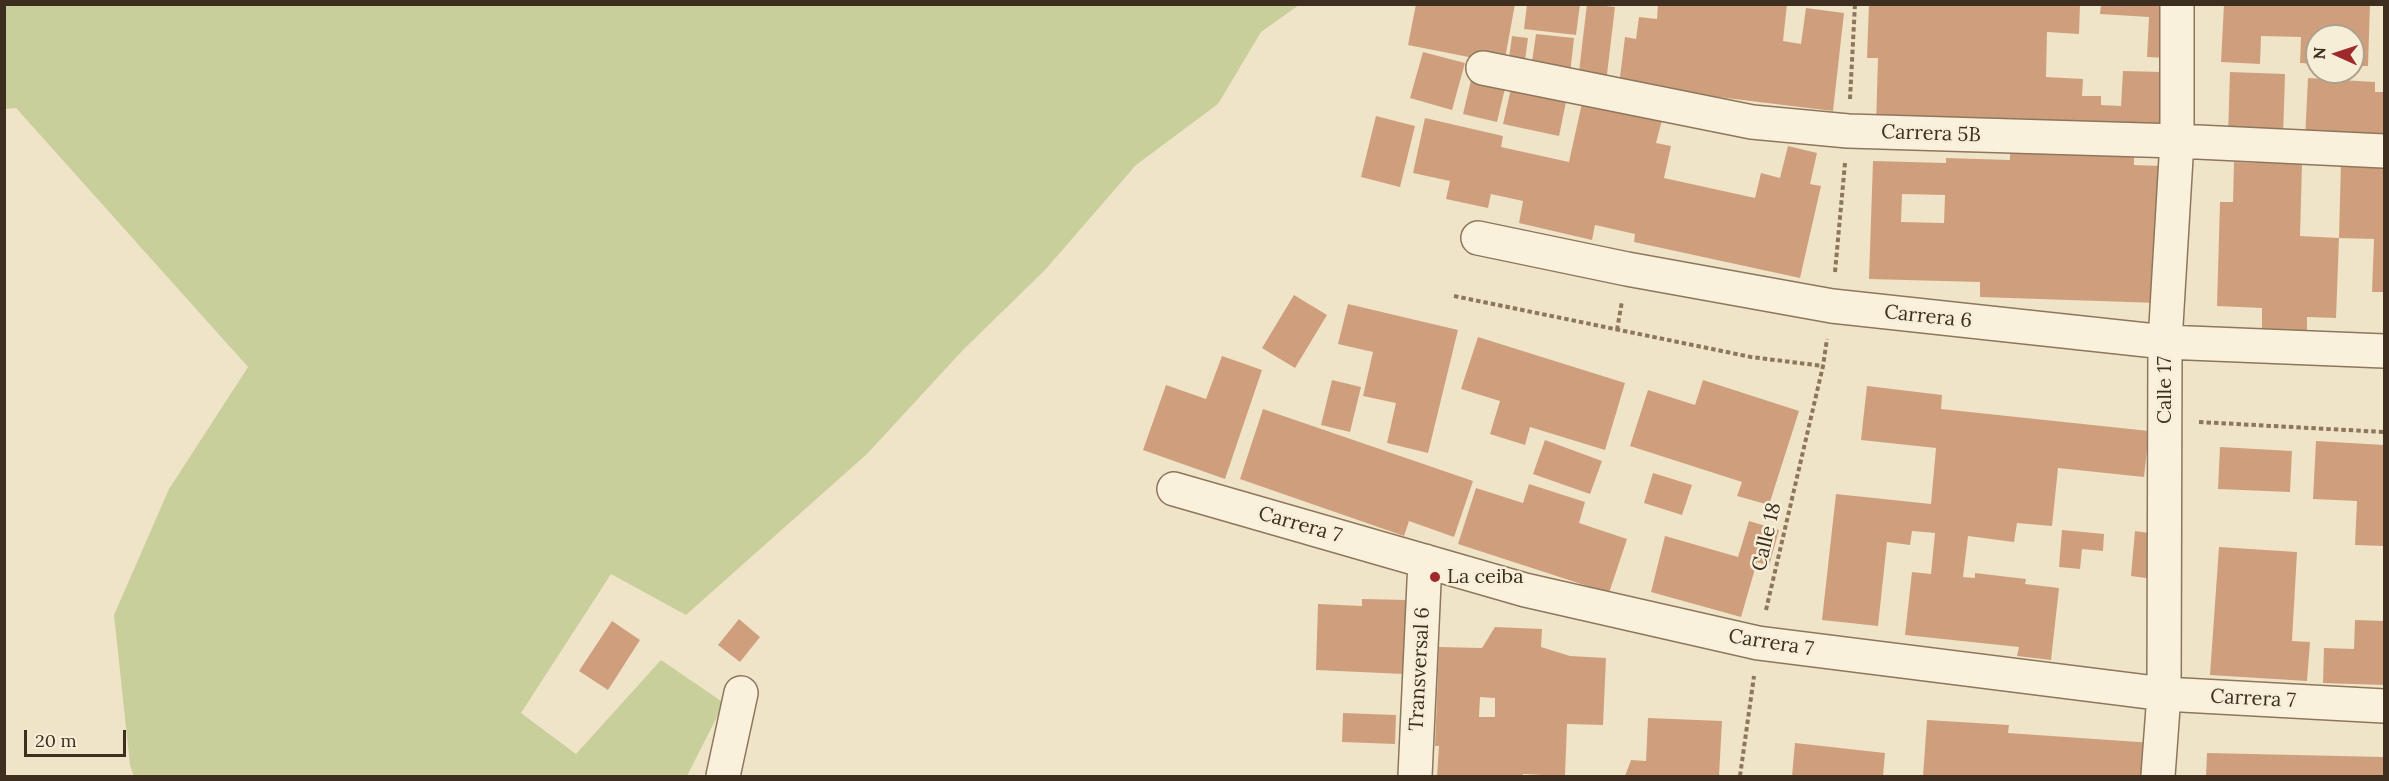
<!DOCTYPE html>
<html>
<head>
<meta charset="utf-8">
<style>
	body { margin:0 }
	#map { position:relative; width:2389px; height:781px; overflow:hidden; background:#f0e4c8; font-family:Lora,serif }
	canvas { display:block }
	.frame { position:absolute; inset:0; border:6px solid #3d2e20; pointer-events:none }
	.north { position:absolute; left:2305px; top:24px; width:60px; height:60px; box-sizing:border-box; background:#f7eed8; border:2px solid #ada18e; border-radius:50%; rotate:273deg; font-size:16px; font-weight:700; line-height:24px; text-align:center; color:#3d2e20 }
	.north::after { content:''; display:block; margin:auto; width:21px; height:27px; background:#9e2a2b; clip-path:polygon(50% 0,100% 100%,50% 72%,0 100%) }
	.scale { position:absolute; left:24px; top:730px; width:102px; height:27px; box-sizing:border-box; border:3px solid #3d2e20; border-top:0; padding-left:8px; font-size:18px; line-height:21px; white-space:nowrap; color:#3d2e20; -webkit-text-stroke:4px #f7eed8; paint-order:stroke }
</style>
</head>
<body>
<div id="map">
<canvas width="2389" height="781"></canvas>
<div class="frame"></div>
<div class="north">N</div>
<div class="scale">20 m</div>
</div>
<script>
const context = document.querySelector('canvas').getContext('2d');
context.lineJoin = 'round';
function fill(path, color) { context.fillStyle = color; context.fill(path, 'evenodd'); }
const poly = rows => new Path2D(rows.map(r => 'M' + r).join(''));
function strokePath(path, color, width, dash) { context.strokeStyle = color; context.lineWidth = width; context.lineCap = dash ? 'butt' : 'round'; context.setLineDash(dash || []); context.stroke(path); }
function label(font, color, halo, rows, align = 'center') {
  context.font = font + ' Lora,serif'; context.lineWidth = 5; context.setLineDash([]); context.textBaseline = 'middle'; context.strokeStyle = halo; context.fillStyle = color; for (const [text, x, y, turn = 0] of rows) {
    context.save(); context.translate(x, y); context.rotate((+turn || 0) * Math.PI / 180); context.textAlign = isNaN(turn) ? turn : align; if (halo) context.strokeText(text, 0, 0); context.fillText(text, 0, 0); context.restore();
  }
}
fill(poly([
	[5,5,1299,5,1261,32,1218,104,1136,165,1045,270,963,350,867,454,686,615,611,574,521,713,576,754,661,660,724,703,687,776,134,776,130,765,114,615,169,489,248,367,16,108,5,109]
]), '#c9cf9b');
fill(poly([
	[1416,4,1515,4,1504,64,1408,45],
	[1527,4,1580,4,1576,35,1524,29],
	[1587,4,1615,7,1606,83,1578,80],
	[1658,4,1787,4,1783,41,1801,44,1806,8,1844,13,1833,111,1619,85,1625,37,1636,39,1639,17,1657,19],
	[1869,4,2080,4,2079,34,2047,32,2046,77,2083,79,2082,96,2101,96,2101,105,2121,106,2123,71,2162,72,2159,135,1876,125,1878,58,1867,58],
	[2101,4,2169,4,2166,58,2147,57,2149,17,2100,14],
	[2224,4,2370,4,2368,66,2353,66,2353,36,2317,36,2317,64,2300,63,2301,37,2261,36,2260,64,2221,62],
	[1536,34,1574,38,1570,74,1531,69],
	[1512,36,1528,38,1524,68,1508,66],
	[1423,52,1465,63,1452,110,1410,98],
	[1473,72,1507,80,1497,122,1463,114],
	[2230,72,2285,74,2283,138,2228,136],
	[2308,78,2375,82,2375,92,2384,92,2384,144,2305,139],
	[1512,84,1567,97,1559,136,1503,124],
	[1582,103,1662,120,1656,143,1671,146,1664,178,1755,198,1761,173,1780,178,1788,146,1817,153,1810,184,1821,186,1800,278,1634,242,1635,234,1595,225,1592,240,1519,223,1523,201,1491,194,1488,208,1446,199,1450,181,1413,173,1425,118,1503,136,1501,147,1569,162],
	[1376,116,1415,126,1400,187,1361,177],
	[2010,146,2134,150,2134,165,2161,166,2158,303,1980,297,1980,282,1869,279,1873,161,1946,163,1946,158,2010,160],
	[1902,194,1945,195,1944,223,1901,222],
	[2234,162,2302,164,2300,236,2339,238,2336,318,2307,317,2307,332,2262,331,2262,308,2217,306,2220,202,2233,202],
	[2341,162,2384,164,2384,292,2372,292,2374,239,2339,238],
	[1294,295,1327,315,1295,368,1262,348],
	[1348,304,1458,330,1428,453,1387,443,1396,403,1363,396,1373,352,1338,344],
	[1478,337,1625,383,1605,450,1530,427,1525,445,1490,434,1500,401,1461,389],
	[1222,356,1262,370,1225,479,1143,450,1166,385,1206,399],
	[1332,380,1361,387,1350,432,1321,425],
	[1703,380,1799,411,1769,505,1737,496,1742,482,1630,446,1648,390,1695,405],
	[1867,386,1942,395,1941,409,2149,431,2144,477,2058,468,2052,526,2017,523,2014,542,1968,536,1963,577,1975,578,1975,573,2026,579,2025,584,2059,588,2051,660,2017,656,2019,647,1905,635,1912,572,1931,574,1935,533,1912,531,1910,545,1887,542,1878,626,1822,620,1836,494,1931,504,1936,448,1861,440],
	[1263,409,1473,481,1454,537,1409,521,1404,536,1240,479],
	[1545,440,1602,461,1590,494,1533,474],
	[2316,441,2384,445,2384,546,2355,545,2357,501,2313,499],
	[2220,447,2292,451,2290,492,2218,489],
	[1653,473,1692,485,1682,515,1644,503],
	[1529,484,1585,502,1579,523,1627,539,1609,593,1458,544,1476,488,1523,503],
	[1749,521,1779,530,1769,566,1757,562,1741,617,1651,592,1665,536,1738,557],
	[2062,530,2104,534,2103,551,2082,549,2080,569,2059,567],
	[2135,531,2157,534,2153,579,2131,576],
	[2219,547,2297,552,2292,641,2310,642,2307,681,2210,675],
	[1362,599,1407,600,1404,674,1316,670,1318,604,1362,606],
	[739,619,760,637,740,662,718,645],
	[2355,620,2384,621,2384,685,2323,683,2324,648,2354,649],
	[612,621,640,640,608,690,579,671],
	[1495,627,1542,629,1541,647,1570,656,1606,658,1603,725,1567,724,1565,776,1523,774,1523,776,1437,776,1439,746,1435,746,1439,647,1482,648],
	[1480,697,1495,698,1495,717,1479,717],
	[1343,713,1396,715,1395,744,1342,742],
	[1648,718,1722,721,1719,776,1625,776,1631,760,1646,761],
	[1927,720,2009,725,2008,733,2153,743,2151,776,1923,776],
	[1795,743,1885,753,1883,776,1792,776],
	[2207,753,2384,757,2384,776,2206,776]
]), '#cf9f7d');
const minor = poly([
	[1483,68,1752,122,1848,131,2177,141,2384,151],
	[1478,238,1627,269,1832,306,2165,342,2384,351],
	[1174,489,1525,590,1758,643,2164,694,2384,706],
	[723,776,741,693],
	[1415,776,1425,561],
	[2158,776,2164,694,2165,342,2177,141,2177,4]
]);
strokePath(minor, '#8d765c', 36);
strokePath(poly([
	[1850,99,1855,4],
	[1835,272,1845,163],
	[1454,296,1751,357,1823,366],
	[1617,330,1622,301],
	[2199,422,2384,432],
	[1766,610,1823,366,1827,339],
	[1740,776,1754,676]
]), '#8d765c', 4, [4.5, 3]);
strokePath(minor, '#faf1dc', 33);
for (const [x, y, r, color] of [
	[1435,577,6,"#9e2a2b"]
]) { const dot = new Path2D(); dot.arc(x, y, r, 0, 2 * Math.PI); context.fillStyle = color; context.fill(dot); strokePath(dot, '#f7eed8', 2); }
label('20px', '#3d2e20', '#f7eed8', [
	["Carrera 5B",1931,134,2],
	["Carrera 6",1928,317,6],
	["Calle 17",2165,390,-90],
	["Carrera 7",1300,525,16],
	["Calle 18",1767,537,-77],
	["Carrera 7",1771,643,9],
	["Transversal 6",1420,669,-87],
	["Carrera 7",2253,699,3]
]);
label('20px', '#3d2e20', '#f7eed8', [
	["La ceiba",1447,577]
], 'left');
</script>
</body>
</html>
